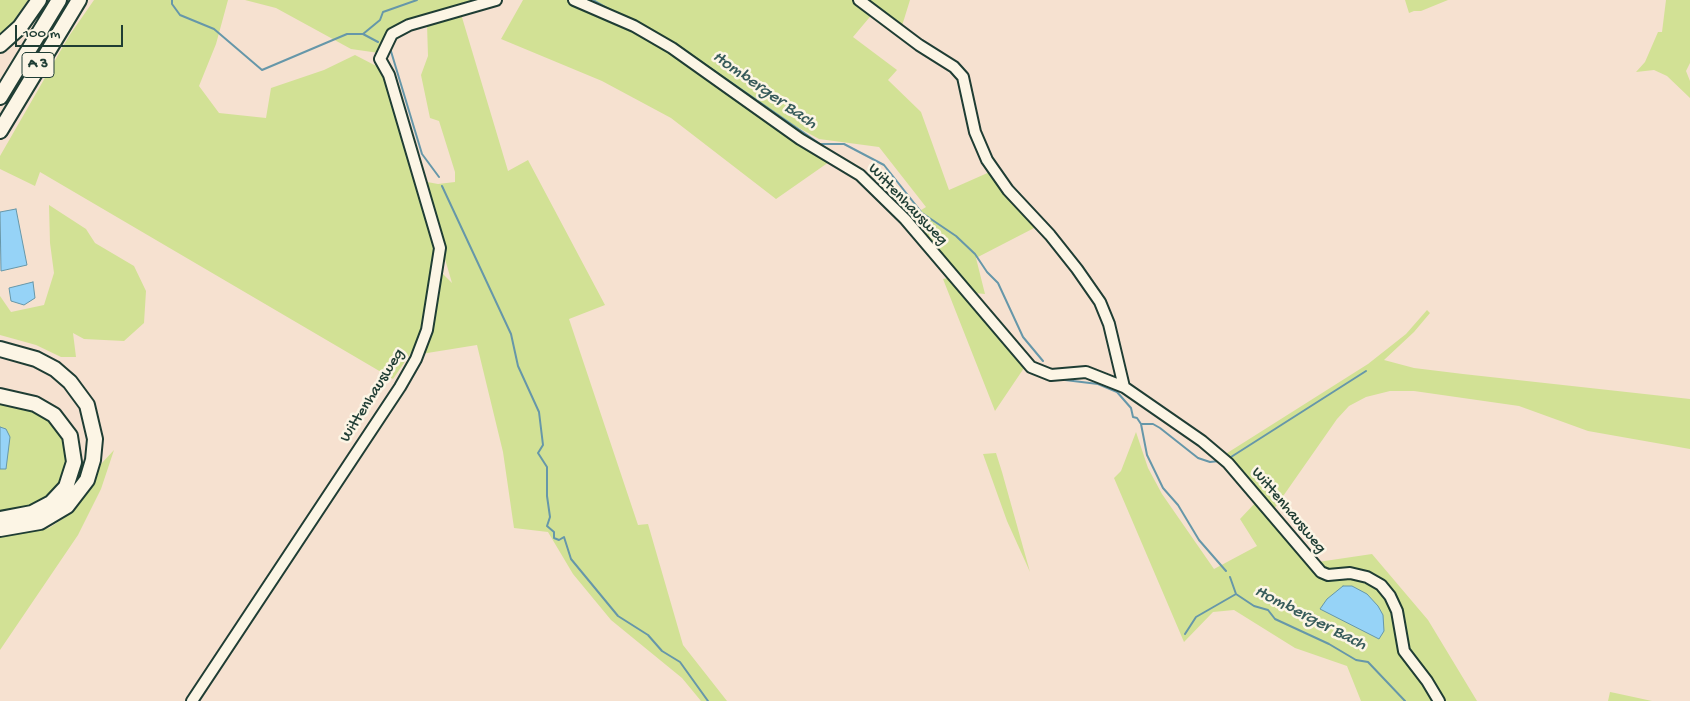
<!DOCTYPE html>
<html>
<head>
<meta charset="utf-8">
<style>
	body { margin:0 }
	#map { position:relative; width:1690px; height:701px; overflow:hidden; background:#f6e1d0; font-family:"Gochi Hand",sans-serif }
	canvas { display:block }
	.scale { position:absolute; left:15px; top:25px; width:108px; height:22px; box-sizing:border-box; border:2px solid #1f3d34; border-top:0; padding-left:6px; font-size:15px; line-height:18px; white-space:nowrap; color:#1f3d34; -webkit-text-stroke:4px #fcf5e5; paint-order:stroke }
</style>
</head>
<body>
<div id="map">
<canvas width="1690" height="701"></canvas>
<div class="scale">100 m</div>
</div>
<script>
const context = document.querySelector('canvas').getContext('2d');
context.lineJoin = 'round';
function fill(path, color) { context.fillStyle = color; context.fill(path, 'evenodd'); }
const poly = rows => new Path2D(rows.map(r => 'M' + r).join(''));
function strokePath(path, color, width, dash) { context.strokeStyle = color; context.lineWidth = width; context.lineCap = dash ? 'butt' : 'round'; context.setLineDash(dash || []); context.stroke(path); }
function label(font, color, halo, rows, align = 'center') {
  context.font = font + ' "Gochi Hand",sans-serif'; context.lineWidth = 5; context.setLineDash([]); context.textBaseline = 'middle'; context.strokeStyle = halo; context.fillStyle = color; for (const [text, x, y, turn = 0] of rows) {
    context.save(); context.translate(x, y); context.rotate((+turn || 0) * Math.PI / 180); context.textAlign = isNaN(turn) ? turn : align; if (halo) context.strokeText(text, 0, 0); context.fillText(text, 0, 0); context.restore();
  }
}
fill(poly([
	[0,0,28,0,7,30,0,36],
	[94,0,228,0,216,44,199,86,219,113,266,118,271,88,324,70,355,55,384,70,442,261,419,341,393,379,40,172,35,186,0,169,0,156,69,36],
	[245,0,479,0,406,21,379,53,351,49,276,8],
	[523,0,567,0,589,8,673,51,829,162,776,199,671,118,602,81,501,39],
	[586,0,857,0,874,12,853,37,897,70,888,80,921,112,949,190,992,171,1038,226,976,258,985,294,975,293,954,272,910,217,926,207,879,147,819,139,752,102],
	[861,0,910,0,901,29],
	[1405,0,1448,0,1421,11,1414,11,1409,13],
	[1666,0,1690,0,1690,63,1686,71,1690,81,1690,98,1667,76,1654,70,1636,72,1645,62,1658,32,1662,32],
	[461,14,508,171,528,160,605,305,569,319,638,525,648,524,683,645,727,701,701,701,682,678,611,620,573,574,548,532,514,528,503,452,477,345,421,354,443,274,452,283,422,181,438,184,455,182,455,172,439,121,430,118,421,75,428,56,427,24],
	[49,205,86,229,95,243,134,266,146,291,144,323,124,341,84,339,73,333,76,357,61,357,36,345,0,335,0,296,11,312,44,305,54,273,50,243],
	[948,278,988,322,1024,368,995,411,943,279],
	[1427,310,1430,313,1414,332,1384,360,1414,368,1463,374,1690,399,1690,449,1588,431,1519,406,1414,391,1390,391,1366,397,1349,406,1337,419,1272,512,1224,455,1368,364,1406,334],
	[0,404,12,405,43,416,61,430,69,450,69,465,55,494,37,506,0,513],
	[1136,432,1148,468,1162,494,1214,569,1257,546,1240,519,1256,502,1318,562,1372,554,1428,620,1477,701,1361,701,1347,666,1295,648,1234,610,1213,612,1184,642,1114,478,1121,471],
	[114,450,101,489,78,535,0,650,0,536,49,528,73,512,93,484,101,464],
	[996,453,1002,472,1030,572,1007,521,983,454],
	[1610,692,1615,693,1652,701,1608,701]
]), '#d2e195');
const water = poly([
	[16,209,27,265,1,271,0,212,16,209],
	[33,282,35,298,24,305,11,301,9,288,33,282],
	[0,427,6,429,10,437,6,469,0,469,0,427],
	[1343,586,1352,586,1367,594,1378,606,1383,615,1384,631,1379,639,1320,609,1327,599,1343,586]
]);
fill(water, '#96d3f7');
strokePath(water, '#6697a9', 1);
strokePath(poly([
	[172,0,172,4,180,15,214,29,262,70,347,34,363,34,380,20,383,12,417,0],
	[593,0,616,13],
	[639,23,672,42],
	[363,34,378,42],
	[680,47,820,144,844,144,884,165,922,213,956,236,975,254,987,272,998,283,1023,337,1043,361],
	[390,48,422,154,439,177],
	[442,186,511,334,518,366,539,412,543,445,538,453,547,467,547,496,550,517,547,526,554,532,554,538,559,540,564,537,571,559,618,616,648,635,662,651,680,662,708,701],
	[1065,380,1098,384,1117,392,1131,408,1133,417,1137,418,1141,424,1147,455,1163,488,1178,505,1199,540,1226,571],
	[1141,424,1153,424,1160,428,1198,458,1210,462,1219,461],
	[1231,457,1366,371],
	[1230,577,1236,594,1254,606,1268,610,1275,619,1329,644,1356,660,1368,662,1405,701],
	[1185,634,1196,617,1236,594]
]), '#6697a9', 2);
const minor = poly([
	[574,0,634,26,672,48,800,139,860,175,905,219,1031,367,1051,375,1086,372,1124,387,1202,441,1228,463,1321,572,1328,575,1350,573,1367,577,1381,585,1390,596,1397,611,1404,651,1427,681,1439,701],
	[859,0,919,45,954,67,963,77,975,132,987,160,1008,190,1050,235,1077,269,1100,302,1109,324,1124,387],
	[192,701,400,387,416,359,427,330,440,248,389,75,380,59,392,34,409,25,496,0]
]);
const highway = poly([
	[0,45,20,27,39,0],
	[0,97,59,0],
	[0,131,79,0],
	[0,349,36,359,55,369,70,382,87,405,95,439,93,460,87,480,67,506,40,522,0,529],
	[0,396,35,404,54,415,70,436,74,462,66,487,51,503,32,513,0,519]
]);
strokePath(minor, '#1f3d34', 14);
strokePath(highway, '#1f3d34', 18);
strokePath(minor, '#fcf5e5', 10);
strokePath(highway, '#fcf5e5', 14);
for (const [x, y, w] of [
	[38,65,32]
]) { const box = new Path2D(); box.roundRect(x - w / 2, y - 12.5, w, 25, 4); context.fillStyle = '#fcf5e5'; context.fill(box); strokePath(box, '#1f3d34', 1); }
label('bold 15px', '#1f3d34', null, [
	["A 3",38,65]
]);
label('16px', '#1f3d34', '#fcf5e5', [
	["Wittenhausweg",907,205,46],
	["Wittenhausweg",373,396,-58],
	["Wittenhausweg",1288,511,50]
]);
label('italic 18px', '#375b5b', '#fcf5e5', [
	["Homberger Bach",764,91,35],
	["Homberger Bach",1310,619,27]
]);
</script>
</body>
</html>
